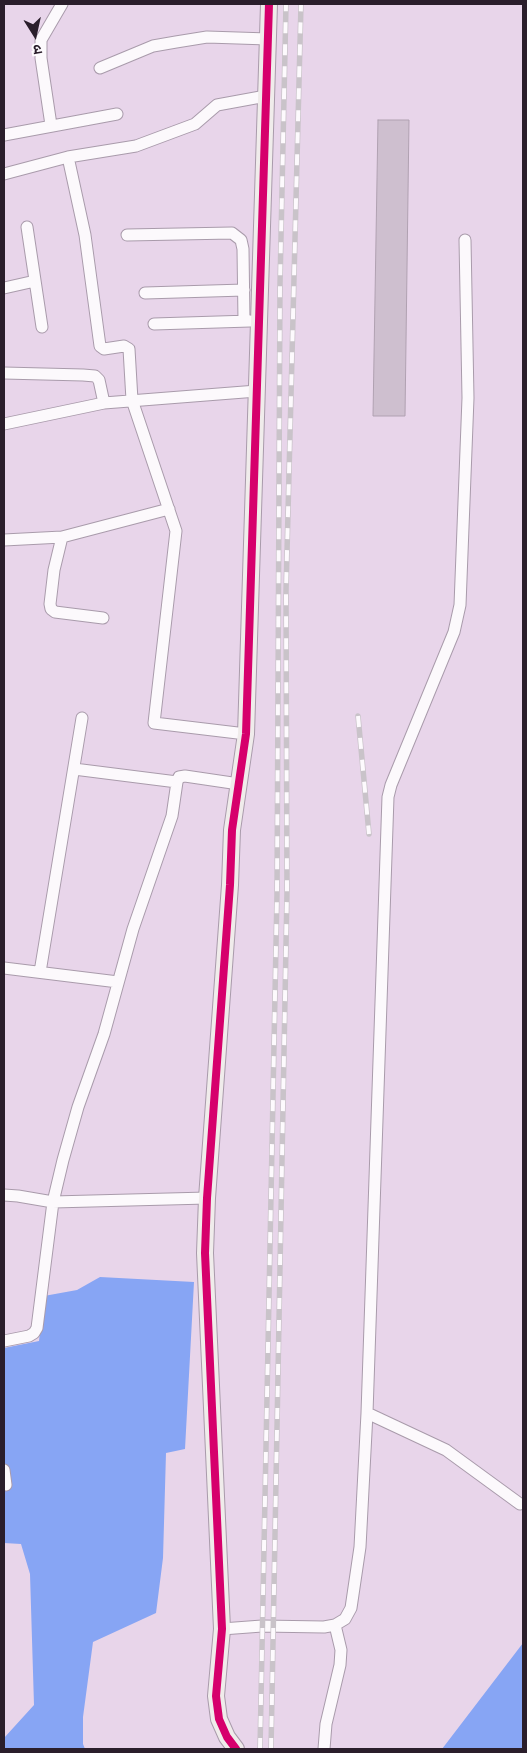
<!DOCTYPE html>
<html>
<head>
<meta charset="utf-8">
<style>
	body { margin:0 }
	#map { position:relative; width:527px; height:1753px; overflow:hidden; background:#e8d5ea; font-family:Roboto,"Noto Sans Devanagari",sans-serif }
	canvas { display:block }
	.frame { position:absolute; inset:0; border:5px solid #2a1e2b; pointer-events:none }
	.north { position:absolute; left:10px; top:10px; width:50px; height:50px; -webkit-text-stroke:4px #fdfafd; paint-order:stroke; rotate:170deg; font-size:14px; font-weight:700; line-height:20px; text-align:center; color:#2a1e2b }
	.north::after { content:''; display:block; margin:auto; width:18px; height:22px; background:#2a1e2b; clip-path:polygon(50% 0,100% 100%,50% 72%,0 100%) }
</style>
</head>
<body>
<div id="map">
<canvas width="527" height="1753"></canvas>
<div class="frame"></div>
<div class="north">उ</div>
</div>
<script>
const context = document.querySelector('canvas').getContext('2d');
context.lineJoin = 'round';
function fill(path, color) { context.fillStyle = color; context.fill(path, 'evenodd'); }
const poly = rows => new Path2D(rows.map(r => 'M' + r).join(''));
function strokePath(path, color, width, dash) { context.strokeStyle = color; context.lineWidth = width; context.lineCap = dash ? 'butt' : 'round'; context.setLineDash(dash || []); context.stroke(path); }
fill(poly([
	[100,1277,194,1282,185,1449,166,1453,163,1558,156,1613,93,1642,83,1717,83,1744,85,1749,4,1749,4,1738,34,1705,30,1574,21,1544,4,1543,4,1348,39,1341,44,1296,77,1290],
	[523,1643,523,1749,442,1749]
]), '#87a5f4');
const building = poly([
	[378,120,409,120,405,416,373,416,378,120]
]);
fill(building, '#cebfcf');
strokePath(building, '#b0a1b1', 1);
const street = poly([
	[100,68,153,46,176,42,207,37,268,39],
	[51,125,41,58,41,40,62,4],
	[4,135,117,114],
	[68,157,85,235,100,346,104,349,124,346,129,349,132,400,176,531,154,723,246,734],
	[4,174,68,157,136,146,195,124,217,105,266,96],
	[27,227,42,327],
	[127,235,232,233,241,240,243,249,244,321],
	[4,288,35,281],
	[145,293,244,290],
	[154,324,250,321],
	[4,373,83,375,95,376,99,380,104,403],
	[4,424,104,403,257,391],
	[62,537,54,570,50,604,51,609,55,612,103,618],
	[4,540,62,537,169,509],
	[74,769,177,782],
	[4,968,118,982],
	[40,972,82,718],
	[4,1195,18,1196,53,1202,207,1198],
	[4,1341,29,1336,34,1333,37,1328,53,1202,63,1160,78,1107,104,1034,133,929,172,816,177,782,179,777,185,776,239,784],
	[367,1413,446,1450,520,1504],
	[4,1470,6,1485],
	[222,1629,262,1626,324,1627,335,1625,345,1619,351,1608,360,1547,367,1413,388,797,391,785,454,632,460,605,468,398,465,240],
	[324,1749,326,1724,340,1665,341,1650,335,1625]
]);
const secondary = poly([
	[236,1749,227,1737,219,1719,216,1696,222,1629,205,1253,207,1198,230,885,232,830,246,734,269,4]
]);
strokePath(street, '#a99bab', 13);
strokePath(secondary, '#a99bab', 18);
strokePath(street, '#fcf9fc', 11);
strokePath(secondary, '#f0eceb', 16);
const rail = poly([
	[358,716,369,834],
	[260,1749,277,894,280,284,286,4],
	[271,1749,287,892,286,591,301,4]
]);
strokePath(rail, '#c9c3c9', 5.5);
strokePath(rail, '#fdfafd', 4, [11]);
strokePath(poly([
	[236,1749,227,1737,219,1719,216,1696,222,1629,205,1253,207,1198,230,885,232,830,246,734,269,4]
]), '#d6006c', 8);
</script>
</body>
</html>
